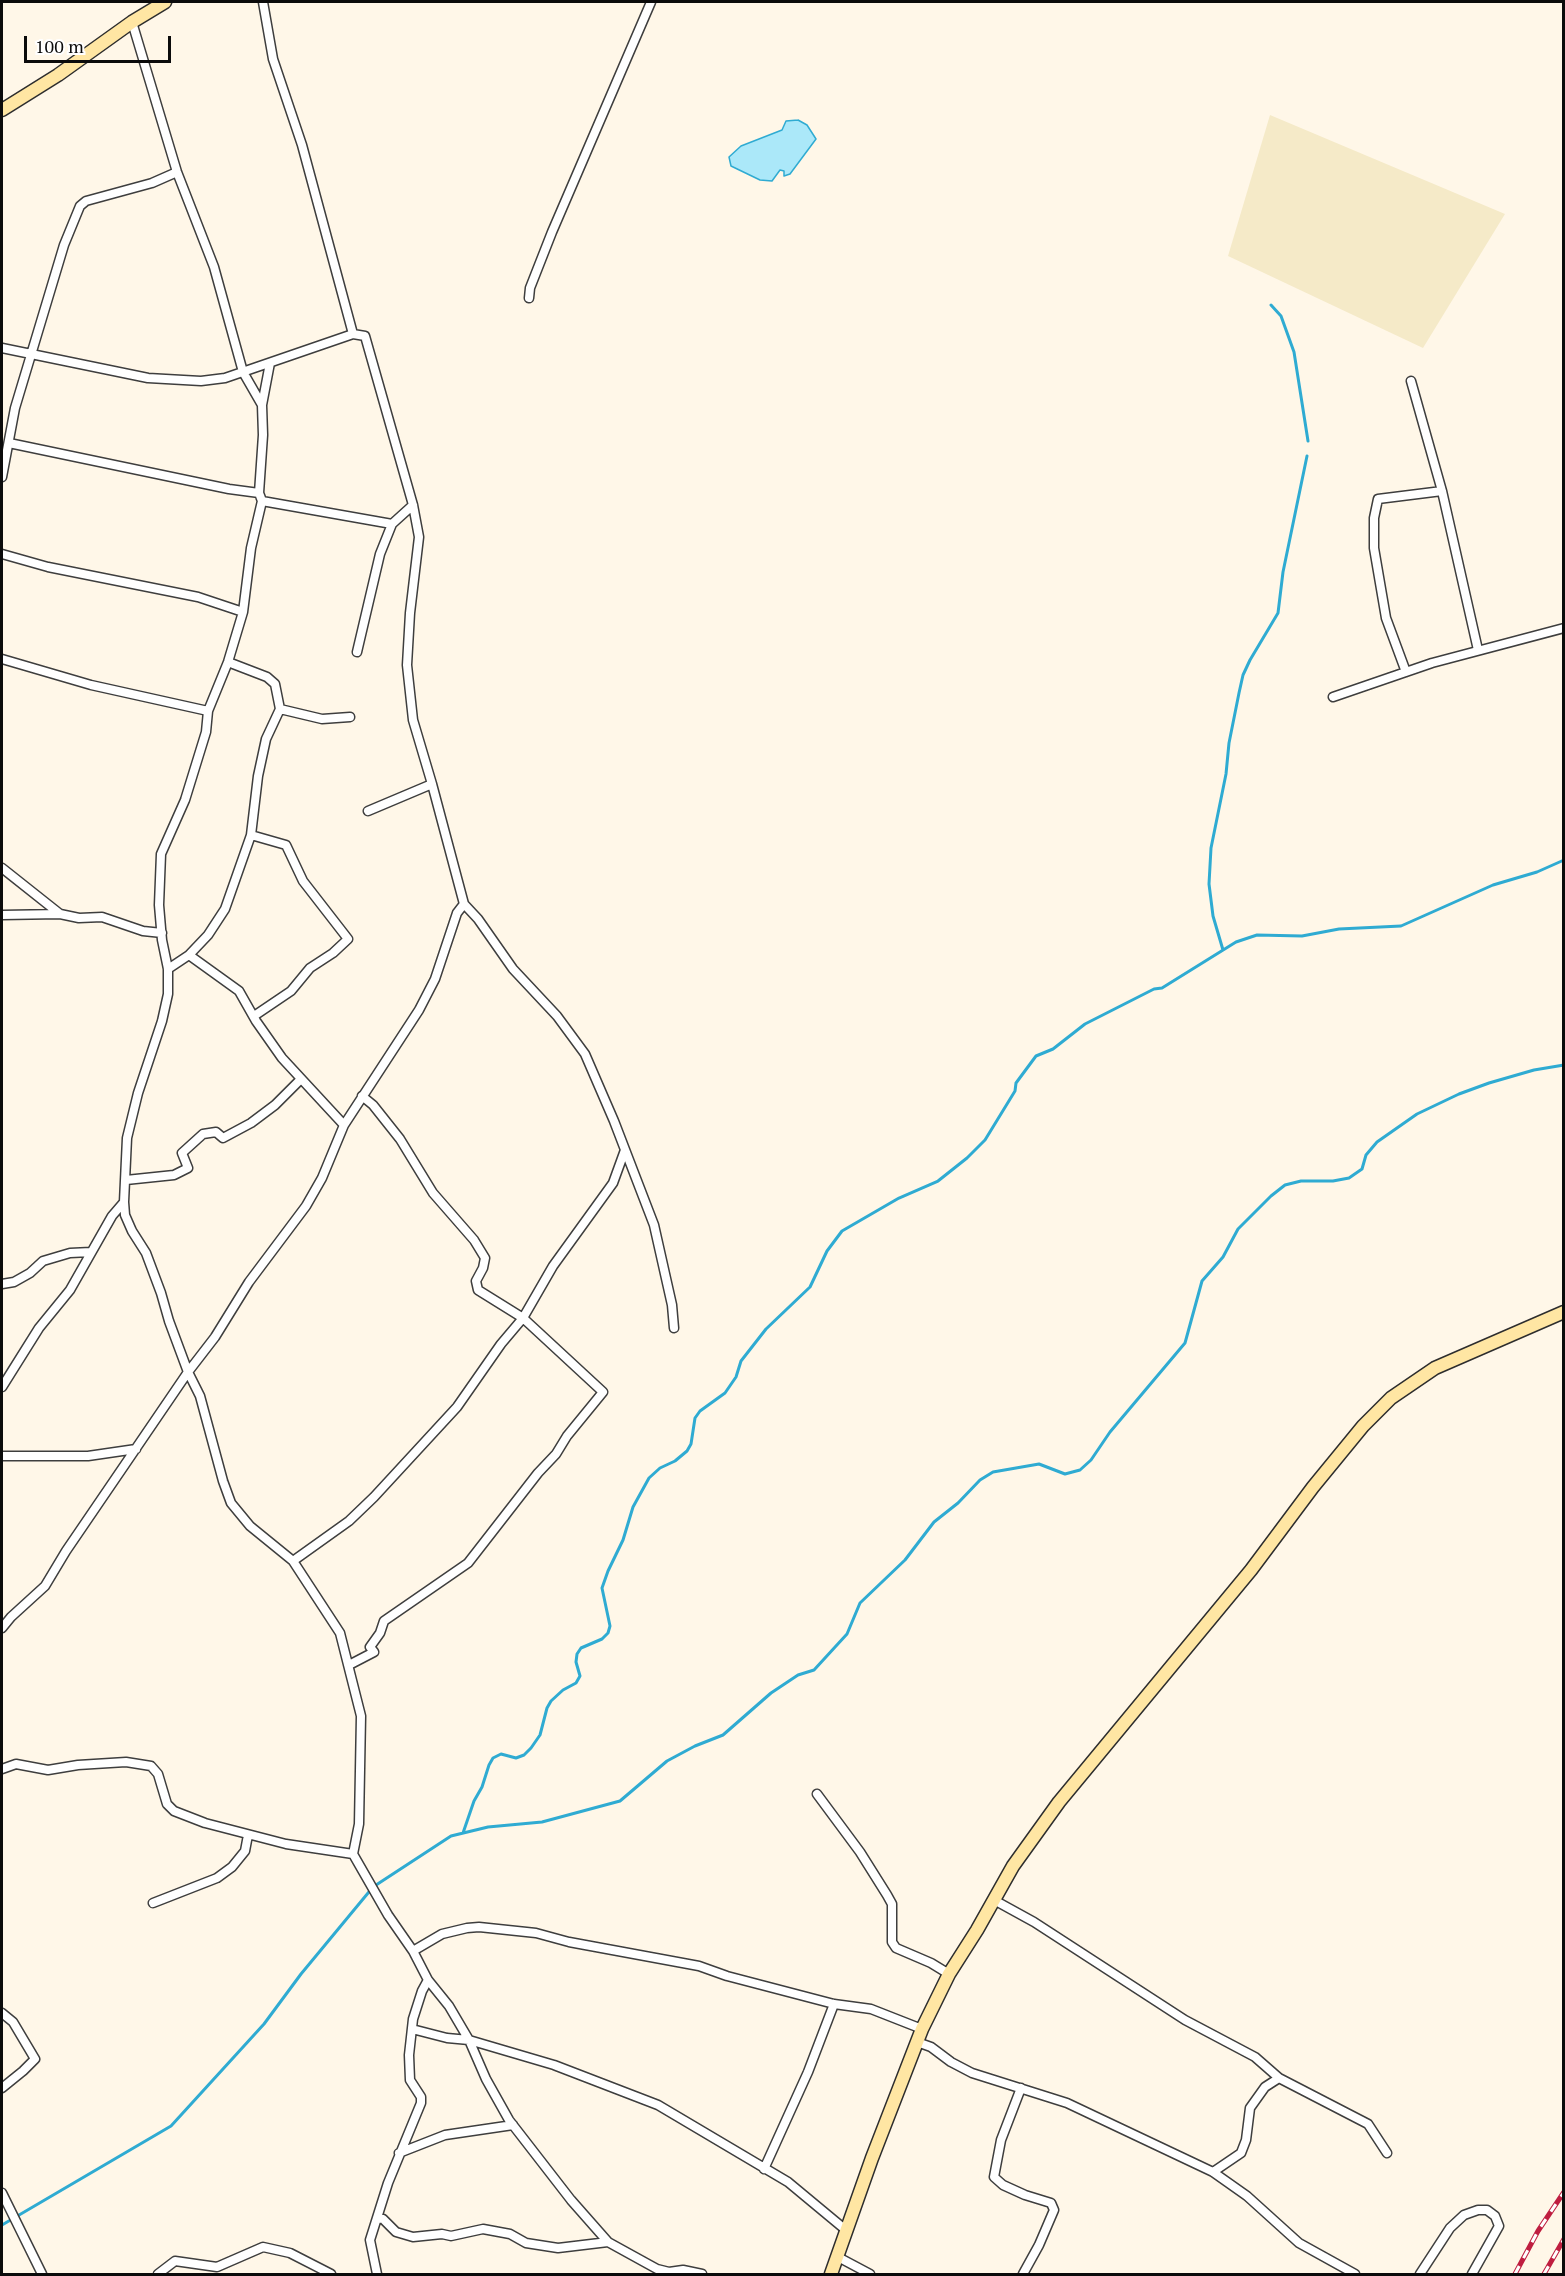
<!DOCTYPE html>
<html>
<head>
<meta charset="utf-8">
<style>
	body { margin:0 }
	#map { position:relative; width:1565px; height:2276px; overflow:hidden; background:#fff7e8; font-family:"PT Serif",serif }
	canvas { display:block }
	.frame { position:absolute; inset:0; border:3px solid #0b0b0b; pointer-events:none }
	.scale { position:absolute; left:24px; top:36px; width:147px; height:27px; box-sizing:border-box; border:3px solid #0b0b0b; border-top:0; padding-left:8px; font-size:18px; line-height:21px; white-space:nowrap; color:#0b0b0b; -webkit-text-stroke:4px #fff; paint-order:stroke }
</style>
</head>
<body>
<div id="map">
<canvas width="1565" height="2276"></canvas>
<div class="frame"></div>
<div class="scale">100 m</div>
</div>
<script>
const context = document.querySelector('canvas').getContext('2d');
context.lineJoin = 'round';
function fill(path, color) { context.fillStyle = color; context.fill(path, 'evenodd'); }
const poly = rows => new Path2D(rows.map(r => 'M' + r).join(''));
function strokePath(path, color, width, dash) { context.strokeStyle = color; context.lineWidth = width; context.lineCap = dash ? 'butt' : 'round'; context.setLineDash(dash || []); context.stroke(path); }
fill(poly([
	[1270,115,1505,214,1423,348,1228,256]
]), '#f5eac8');
const water = poly([
	[798,120,807,125,816,139,790,174,784,176,784,171,780,170,772,181,760,180,731,166,729,157,741,146,782,130,786,121,798,120]
]);
fill(water, '#abe8f9');
strokePath(water, '#2fabd2', 1.5);
strokePath(poly([
	[1271,305,1281,316,1294,352,1308,441],
	[1223,950,1213,916,1209,884,1211,848,1226,774,1229,743,1239,693,1243,675,1250,660,1278,613,1283,572,1307,456],
	[463,1833,474,1801,482,1787,489,1765,493,1758,501,1754,516,1758,524,1755,531,1748,540,1735,547,1708,551,1701,563,1690,576,1683,580,1676,576,1662,577,1654,581,1648,602,1639,608,1633,610,1626,602,1588,608,1571,623,1540,633,1507,649,1478,660,1468,675,1461,687,1451,691,1444,695,1418,700,1411,725,1393,736,1377,741,1361,766,1329,810,1287,827,1251,842,1231,899,1198,938,1181,967,1158,985,1140,1015,1091,1016,1083,1036,1056,1053,1049,1085,1024,1154,989,1162,988,1236,942,1257,935,1302,936,1339,929,1401,926,1493,885,1537,872,1564,860],
	[2,2225,171,2126,264,2024,301,1974,373,1887,451,1836,488,1827,542,1822,620,1801,667,1761,695,1746,723,1735,771,1693,798,1675,814,1670,847,1634,860,1603,905,1560,934,1522,958,1503,980,1480,993,1472,1039,1464,1065,1474,1080,1470,1091,1460,1110,1432,1185,1343,1202,1281,1223,1257,1238,1229,1271,1196,1285,1185,1301,1181,1333,1181,1349,1178,1362,1169,1366,1155,1377,1142,1417,1114,1459,1094,1489,1083,1534,1070,1564,1065]
]), '#2fabd2', 3);
const street = poly([
	[263,2,273,59,302,145,353,334,365,336,413,505,419,537,410,613,407,665,413,720,432,784,464,904,478,919,513,969,557,1016,585,1054,614,1121,654,1225,672,1305,674,1328],
	[529,298,530,288,552,232,651,2],
	[2,348,148,378,201,381,225,378,353,334],
	[1411,381,1442,491,1478,650],
	[262,405,270,363],
	[9,443,229,489,259,493],
	[2,477,15,408,64,245,80,206,86,201,152,183,177,172],
	[262,501,392,524],
	[2,554,48,567,198,597,243,612],
	[357,652,380,554,392,524,413,505],
	[2,659,91,685,208,711],
	[1406,672,1386,618,1374,548,1374,518,1378,499,1442,491],
	[1333,697,1432,663,1564,628],
	[280,709,322,719,350,717],
	[368,811,432,784],
	[251,835,286,845,303,881,348,939,333,953,310,968,291,991,254,1016],
	[2,868,60,914,79,918,102,917,143,931,162,933],
	[2,915,60,914],
	[189,955,239,991,256,1021,282,1058,344,1125],
	[168,969,189,955,208,935,225,909,251,835,258,776,266,739,280,709,275,684,267,677,228,662],
	[126,1180,174,1175,188,1168,182,1153,203,1134,216,1132,223,1138,251,1123,275,1105,301,1079],
	[124,1202,125,1215,132,1231,146,1253,161,1293,169,1321,188,1372,200,1396,223,1481,231,1503,250,1526,293,1561,340,1633,361,1716,359,1824,353,1854],
	[2,1284,14,1282,30,1273,43,1261,70,1253,91,1252],
	[2,1387,39,1328,70,1290,112,1216,124,1202,127,1138,138,1093,162,1021,168,994,168,969,162,940,159,905,161,854,185,800,206,732,208,711,228,662,243,612,251,548,262,501,259,493,263,435,262,405,243,372,214,267,177,172,132,22],
	[2,1456,88,1456,136,1449],
	[293,1561,349,1521,374,1497,457,1407,501,1344,523,1318,553,1266,613,1183,625,1150],
	[2,1628,11,1617,45,1586,66,1551,188,1372,215,1337,249,1282,306,1206,322,1178,344,1125,419,1010,435,979,457,913,464,904],
	[349,1665,374,1652,370,1647,380,1633,384,1621,468,1563,538,1473,556,1454,567,1436,603,1392,523,1318,478,1290,476,1281,483,1268,485,1258,474,1240,433,1193,400,1139,373,1105,362,1096],
	[2,1769,16,1764,48,1770,78,1765,126,1762,151,1766,158,1774,167,1804,174,1811,205,1823,286,1844,353,1854,388,1915,413,1951,428,1980,449,2006,469,2040,554,2065,658,2105,788,2182,847,2231],
	[817,1794,860,1852,887,1895,892,1904,892,1942,896,1948,931,1963,949,1974],
	[994,1900,1034,1922,1185,2020,1255,2057,1279,2078],
	[153,1903,217,1878,232,1867,245,1851,248,1835],
	[413,1951,442,1934,467,1928,479,1927,536,1933,569,1942,699,1966,727,1976,834,2004,871,2009,922,2029],
	[2,2013,13,2022,35,2059,23,2071,2,2088],
	[412,2029,447,2038,469,2040,486,2079,509,2120,571,2200,608,2242,657,2269,669,2272,683,2270,702,2274],
	[917,2042,931,2047,951,2062,972,2073,1067,2103,1213,2172,1247,2196,1299,2243,1355,2274],
	[1021,2088,1001,2140,994,2177,1003,2185,1025,2195,1051,2203,1054,2210,1039,2245,1023,2274],
	[399,2153,445,2135,513,2125],
	[764,2169,808,2072,834,2004],
	[1213,2172,1241,2153,1246,2140,1250,2108,1265,2087,1279,2078,1368,2124,1387,2153],
	[2,2193,42,2274],
	[377,2218,383,2219,396,2232,413,2237,442,2234,451,2236,483,2229,510,2234,526,2243,558,2248,608,2242],
	[838,2257,870,2274],
	[158,2274,175,2261,217,2267,263,2247,290,2253,331,2274],
	[377,2274,370,2240,388,2183,421,2103,421,2097,410,2080,409,2055,413,2019,422,1991,428,1980],
	[1420,2274,1450,2228,1464,2215,1478,2210,1487,2210,1495,2216,1499,2226,1472,2274]
]);
const secondary = poly([
	[2,110,58,75,132,22,165,2],
	[831,2274,872,2158,922,2029,949,1974,977,1930,1013,1866,1059,1802,1251,1570,1313,1487,1363,1426,1391,1398,1435,1368,1564,1312]
]);
strokePath(street, '#3e3e3e', 11);
strokePath(secondary, '#2d2d2d', 15);
strokePath(street, '#fff', 8);
strokePath(secondary, '#ffe6a3', 12);
const rail = poly([
	[1515,2274,1538,2231,1564,2192],
	[1544,2274,1564,2239]
]);
strokePath(rail, '#bf1e40', 5);
strokePath(rail, '#fff', 3, [9]);
</script>
</body>
</html>
